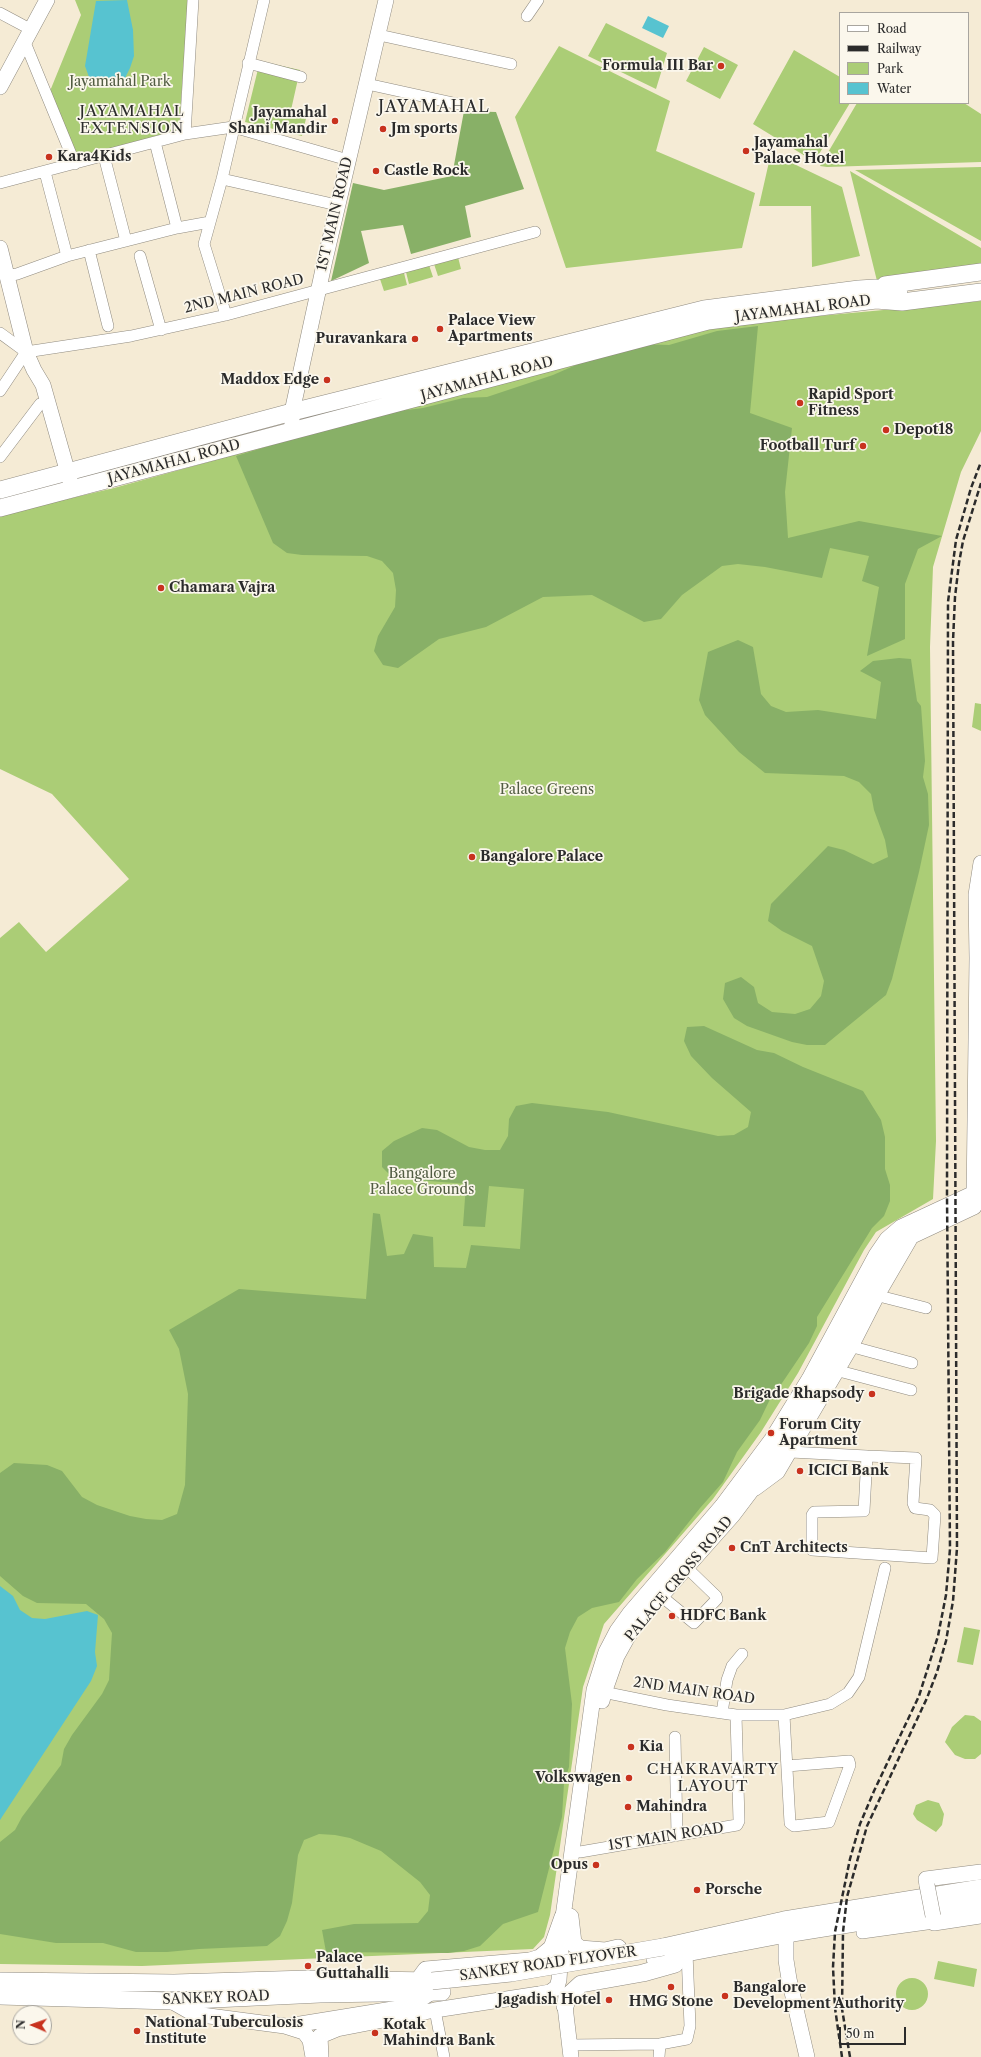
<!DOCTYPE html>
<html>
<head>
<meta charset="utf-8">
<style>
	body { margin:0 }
	#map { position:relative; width:981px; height:2057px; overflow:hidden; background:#f5ebd5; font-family:"Libre Caslon Text",serif }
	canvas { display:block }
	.legend { position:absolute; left:839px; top:12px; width:130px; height:92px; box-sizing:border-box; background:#fbf7ec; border:1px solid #a8a59f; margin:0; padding:5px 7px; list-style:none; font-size:12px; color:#2b2b2b }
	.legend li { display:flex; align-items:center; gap:8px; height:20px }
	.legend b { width:20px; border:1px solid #a8a59f }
	.north { position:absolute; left:12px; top:2005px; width:40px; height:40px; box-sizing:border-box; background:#fbf7ec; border:1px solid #a8a59f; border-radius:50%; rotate:272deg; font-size:11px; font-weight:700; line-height:16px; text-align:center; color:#2b2b2b }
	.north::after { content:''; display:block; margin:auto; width:14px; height:18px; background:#c8321e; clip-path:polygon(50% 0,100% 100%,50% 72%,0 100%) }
	.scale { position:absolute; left:839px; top:2027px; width:67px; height:18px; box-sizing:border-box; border:2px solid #2b2b2b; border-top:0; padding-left:5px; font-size:12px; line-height:14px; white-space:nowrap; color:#2b2b2b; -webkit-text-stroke:3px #fbf7ec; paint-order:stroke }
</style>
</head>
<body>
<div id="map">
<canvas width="981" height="2057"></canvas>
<ul class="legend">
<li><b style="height:5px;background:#fff"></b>Road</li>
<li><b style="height:5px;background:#2b2b2b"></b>Railway</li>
<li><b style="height:11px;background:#abcd76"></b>Park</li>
<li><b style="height:11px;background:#57c3d0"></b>Water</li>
</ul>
<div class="north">N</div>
<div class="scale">50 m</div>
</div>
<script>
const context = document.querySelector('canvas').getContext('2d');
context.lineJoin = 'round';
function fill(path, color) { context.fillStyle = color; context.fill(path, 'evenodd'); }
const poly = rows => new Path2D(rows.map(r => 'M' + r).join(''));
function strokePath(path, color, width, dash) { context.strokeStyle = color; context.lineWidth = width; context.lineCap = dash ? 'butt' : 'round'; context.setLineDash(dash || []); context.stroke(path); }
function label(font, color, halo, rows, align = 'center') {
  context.font = font + ' "Libre Caslon Text",serif'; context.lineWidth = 3.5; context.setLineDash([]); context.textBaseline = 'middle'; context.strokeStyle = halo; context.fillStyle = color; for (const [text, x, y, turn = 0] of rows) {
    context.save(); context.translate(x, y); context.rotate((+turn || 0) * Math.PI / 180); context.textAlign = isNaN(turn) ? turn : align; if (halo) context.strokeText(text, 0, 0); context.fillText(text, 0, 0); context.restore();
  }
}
fill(poly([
	[75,0,188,0,179,131,77,158,50,91,81,15],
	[606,23,667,53,656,89,588,56],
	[559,46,670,101,656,151,755,193,742,248,566,268,515,117],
	[704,47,738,65,720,99,686,81],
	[794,50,840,77,840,103,850,103,816,159,810,159,753,124],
	[260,61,300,70,291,110,307,114,302,136,245,122],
	[857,103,964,103,981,114,981,162,827,167,820,166],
	[771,153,842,187,860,256,812,267,811,206,759,206],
	[981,167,981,241,855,170],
	[850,171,981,248,981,267,877,281],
	[458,257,461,269,438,276,434,264],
	[429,265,433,277,409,284,406,272],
	[404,273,407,285,384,291,380,279],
	[981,301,981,431,961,472,933,567,930,647,936,1141,933,1199,876,1232,864,1250,798,1373,761,1432,713,1499,604,1624,583,1687,550,1915,544,1937,533,1949,142,1966,0,1964,0,938,19,922,46,952,129,879,52,794,0,769,0,515,114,488,581,359,732,324],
	[975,703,981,704,981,731,972,727],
	[964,1627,980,1630,973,1665,957,1662],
	[965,1715,974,1716,981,1721,981,1754,975,1759,965,1759,955,1755,945,1742,952,1727],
	[928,1800,939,1803,944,1814,942,1825,936,1832,917,1820,913,1814,916,1805],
	[938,1961,977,1969,974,1987,934,1979],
	'896 1994a16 16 0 1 1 32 0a16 16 0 1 1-32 0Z'
]), '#abcd76');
fill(poly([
	[464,111,496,112,524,189,465,206,471,237,411,254,403,225,361,231,369,263,331,281,353,183,384,190,452,176],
	[758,326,750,413,792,428,785,492,788,538,859,521,942,536,918,549,905,584,905,639,867,656,879,587,862,581,869,556,830,548,822,578,765,567,738,564,722,566,682,595,661,619,644,622,592,595,543,597,486,627,439,639,398,668,383,665,374,651,378,636,395,607,396,590,393,573,382,561,367,556,302,555,287,553,273,543,236,456,375,414,423,408,463,398,487,397,553,375,592,358,638,344,669,345,717,331],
	[738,640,753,647,761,694,771,706,786,712,818,710,876,719,881,682,860,671,873,661,899,658,911,659,917,701,921,706,925,761,923,777,928,794,929,825,919,872,892,979,886,995,825,1045,807,1045,792,1042,747,1026,734,1018,723,999,725,983,741,977,754,987,758,1003,772,1012,795,1014,810,1009,821,996,824,981,812,946,782,931,768,921,771,904,828,846,844,850,873,864,888,857,885,840,874,810,871,794,859,782,844,776,765,773,739,752,705,715,699,700,708,652],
	[704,1026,757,1050,774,1053,803,1067,863,1091,881,1120,885,1137,885,1169,890,1185,890,1201,884,1216,872,1228,817,1317,817,1326,809,1343,778,1389,772,1395,760,1420,737,1452,723,1482,700,1508,665,1552,637,1579,619,1602,592,1608,578,1617,570,1632,565,1648,572,1704,569,1767,564,1783,562,1817,538,1912,503,1924,480,1946,464,1951,448,1953,326,1952,322,1930,354,1924,418,1923,428,1911,430,1895,420,1882,381,1851,350,1838,335,1835,319,1834,304,1840,298,1855,292,1903,287,1921,280,1936,267,1946,199,1949,167,1952,136,1952,103,1943,56,1943,0,1934,0,1842,15,1830,22,1817,61,1765,64,1749,72,1735,102,1694,109,1680,112,1633,104,1619,86,1604,37,1603,23,1596,0,1576,0,1473,14,1463,47,1465,62,1471,82,1497,97,1505,130,1516,146,1519,162,1520,177,1514,185,1485,188,1394,179,1349,169,1330,239,1289,366,1299,373,1213,380,1214,387,1256,404,1254,413,1234,433,1237,434,1267,466,1268,471,1245,520,1249,524,1189,489,1186,485,1227,463,1226,466,1184,393,1178,382,1167,382,1151,394,1141,422,1128,437,1130,469,1147,485,1150,500,1150,508,1136,509,1119,516,1106,532,1103,608,1112,718,1136,734,1135,748,1127,751,1112,712,1078,691,1056,684,1041,687,1027]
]), '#88b067');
fill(poly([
	[127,0,133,30,134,56,130,68,124,80,113,87,99,85,89,77,85,66,96,1],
	[648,16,669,26,663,38,642,28],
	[0,1586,13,1596,20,1610,32,1618,45,1619,87,1611,98,1615,95,1652,97,1666,91,1681,0,1820]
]), '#57c3d0');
const street = poly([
	[0,13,30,29],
	[527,16,538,0],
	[379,35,511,64],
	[24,40,75,164],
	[248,63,301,77],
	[367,84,458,104],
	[185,134,193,0],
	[155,142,177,228],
	[104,156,126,241],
	[45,172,67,256],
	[222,179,337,205],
	[0,183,185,134,233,127,348,160],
	[89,250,108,326],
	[140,256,161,330],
	[2,272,7,276,17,274,67,256,177,228,210,222],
	[226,315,204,244,222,179,264,0],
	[0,333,26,352],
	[26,352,131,336,226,315,535,232],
	[0,391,26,352],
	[0,457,40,404],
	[879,1296,926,1308],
	[853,1347,912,1363],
	[839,1371,911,1390],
	[791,1452,867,1456,916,1458,913,1503,915,1508,930,1510,935,1515,932,1558,812,1550,812,1515,814,1512,864,1511,867,1456],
	[756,1490,779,1473,853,1347,879,1296,911,1241],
	[661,1596,694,1623,717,1599,716,1596,687,1568],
	[598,1691,667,1705,736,1715,784,1715,830,1704,848,1693,859,1677,885,1568],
	[722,1713,727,1680,732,1666,742,1654],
	[784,1715,790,1823,794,1826,829,1822,850,1765,849,1761,787,1766],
	[675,1737,677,1835],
	[580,1852,737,1825,739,1821,736,1715],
	[862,1933,934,1923],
	[435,2010,444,2057],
	[570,2045,660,2044,687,2039,690,2026,687,1953],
	[659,2057,660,2044]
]);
const secondary = poly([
	[0,87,47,0],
	[0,248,26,352,34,370,43,385,71,484],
	[292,430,292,412,325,260,386,0],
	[974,1202,977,958,976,895,981,863],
	[602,1701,604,1693,617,1656,627,1638,639,1621,733,1515,785,1446,896,1248,908,1238,974,1207],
	[927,1885,926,1879,981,1872],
	[933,1916,934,1923,981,1916],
	[786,1934,786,1960,789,1979,807,2057],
	[566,1995,565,2006,571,2057],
	[171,2001,194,2014,285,2026,304,2032,310,2040,313,2057],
	[288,2026,399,2008,415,2003,432,1992],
	[321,2057,320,2036,337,2029,435,2010,539,1994,550,1992,557,1987,559,1980,563,1917,594,1690,606,1652,617,1631,630,1613,722,1506,772,1439,809,1379,876,1255,887,1239,901,1227,974,1193,981,1193]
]);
const primary = poly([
	[885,285,981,272],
	[0,490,292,412,704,309,859,289,875,288,899,290],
	[0,508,708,321,876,300,902,302,981,292],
	[570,1917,573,1943,580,1949,605,1951,618,1948],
	[663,1947,784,1920,981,1888],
	[655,1959,786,1934,981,1903],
	[0,1981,174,1983,308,1979,432,1981],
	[418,1981,426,1970,530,1961,540,1958,552,1948,563,1917],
	[0,1996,171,2001,320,1994,442,1992],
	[565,2006,569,1995,581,1984,643,1973,675,1964]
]);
strokePath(street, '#908b80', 12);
strokePath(secondary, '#908b80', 16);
strokePath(primary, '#908b80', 18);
strokePath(street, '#fff', 11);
strokePath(secondary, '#fff', 15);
strokePath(primary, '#fff', 17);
strokePath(poly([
	[842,2057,835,2008,833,1967,835,1932,850,1859,860,1824,874,1791,919,1696,938,1636,946,1595,950,1549,947,1195,948,602,956,540,971,488,981,462],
	[850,2057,842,2009,843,1932,847,1897,867,1826,927,1698,937,1672,946,1641,953,1601,957,1548,953,641,955,597,959,563,963,541,981,483]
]), '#2b2b2b', 2.5, [6, 3]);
const secondaryBridge = poly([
	[927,1885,933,1916]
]);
const primaryBridge = poly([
	[432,1981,511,1973,663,1947]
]);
strokePath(secondaryBridge, '#908b80', 16, []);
strokePath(primaryBridge, '#908b80', 18, []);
strokePath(secondaryBridge, '#fff', 15);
strokePath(primaryBridge, '#fff', 17);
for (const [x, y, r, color] of [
	[721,66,4,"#c8321e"],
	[335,121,4,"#c8321e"],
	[383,129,4,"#c8321e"],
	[746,151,4,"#c8321e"],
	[49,157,4,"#c8321e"],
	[376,171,4,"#c8321e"],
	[440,329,4,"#c8321e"],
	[415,339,4,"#c8321e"],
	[327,380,4,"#c8321e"],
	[800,403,4,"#c8321e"],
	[886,430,4,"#c8321e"],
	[863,446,4,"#c8321e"],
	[161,588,4,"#c8321e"],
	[472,857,4,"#c8321e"],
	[872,1394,4,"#c8321e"],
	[771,1433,4,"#c8321e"],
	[800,1471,4,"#c8321e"],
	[732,1548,4,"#c8321e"],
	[672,1616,4,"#c8321e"],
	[631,1747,4,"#c8321e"],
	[629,1778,4,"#c8321e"],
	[628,1807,4,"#c8321e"],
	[596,1865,4,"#c8321e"],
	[697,1890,4,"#c8321e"],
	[308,1966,4,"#c8321e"],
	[671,1987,4,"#c8321e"],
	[725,1996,4,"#c8321e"],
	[609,2000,4,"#c8321e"],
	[137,2031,4,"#c8321e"],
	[375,2033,4,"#c8321e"]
]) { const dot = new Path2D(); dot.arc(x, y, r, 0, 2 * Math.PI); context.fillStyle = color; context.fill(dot); strokePath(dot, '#fbf7ec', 1.5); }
label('bold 14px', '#2b2b2b', '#fbf7ec', [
	["Formula III Bar",713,66,"right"],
	["Jayamahal",327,113,"right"],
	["Shani Mandir",327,129,"right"],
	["Jm sports",391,129],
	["Jayamahal",754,143],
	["Palace Hotel",754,159],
	["Kara4Kids",57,157],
	["Castle Rock",384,171],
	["Palace View",448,321],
	["Apartments",448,337],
	["Puravankara",407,339,"right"],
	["Maddox Edge",319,380,"right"],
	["Rapid Sport",808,395],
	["Fitness",808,411],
	["Depot18",894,430],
	["Football Turf",855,446,"right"],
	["Chamara Vajra",169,588],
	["Bangalore Palace",480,857],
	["Brigade Rhapsody",864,1394,"right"],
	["Forum City",779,1425],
	["Apartment",779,1441],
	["ICICI Bank",808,1471],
	["CnT Architects",740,1548],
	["HDFC Bank",680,1616],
	["Kia",639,1747],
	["Volkswagen",621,1778,"right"],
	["Mahindra",636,1807],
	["Opus",588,1865,"right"],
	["Porsche",705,1890],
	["Palace",316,1958],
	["Guttahalli",316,1974],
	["Bangalore",733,1988],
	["Development Authority",733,2004],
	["Jagadish Hotel",601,2000,"right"],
	["HMG Stone",671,2002,"center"],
	["National Tuberculosis",145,2023],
	["Institute",145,2039],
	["Kotak",383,2025],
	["Mahindra Bank",383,2041]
], 'left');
label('14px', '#515c42', '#fbf7ec', [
	["Jayamahal Park",120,82],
	["Palace Greens",547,790],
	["Bangalore",422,1174],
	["Palace Grounds",422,1190]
]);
label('14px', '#2b2b2b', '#fbf7ec', [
	["1ST MAIN ROAD",335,214,-77],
	["2ND MAIN ROAD",244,294,-14],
	["JAYAMAHAL ROAD",803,309,-7],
	["JAYAMAHAL ROAD",487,379,-15],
	["JAYAMAHAL ROAD",174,462,-15],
	["PALACE CROSS ROAD",679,1579,-50],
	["2ND MAIN ROAD",694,1691,8],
	["1ST MAIN ROAD",666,1837,-9],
	["SANKEY ROAD FLYOVER",548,1964,-8],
	["SANKEY ROAD",216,1998,-2]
]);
context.letterSpacing = '1px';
label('15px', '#2b2b2b', '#fbf7ec', [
	["JAYAMAHAL",132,112],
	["EXTENSION",132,129],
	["CHAKRAVARTY",713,1770],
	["LAYOUT",713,1787]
]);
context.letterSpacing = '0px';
context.letterSpacing = '1px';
label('16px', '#2b2b2b', '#fbf7ec', [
	["JAYAMAHAL",434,107]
]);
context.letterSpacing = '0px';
</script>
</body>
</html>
